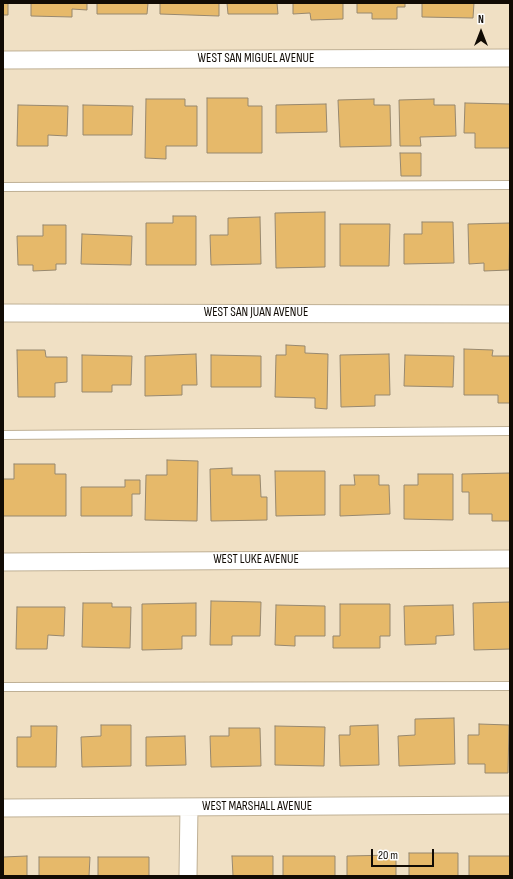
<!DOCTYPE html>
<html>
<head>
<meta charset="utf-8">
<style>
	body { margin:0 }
	#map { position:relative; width:513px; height:879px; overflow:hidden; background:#f0e0c4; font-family:"Sofia Sans Condensed",sans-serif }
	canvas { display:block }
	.frame { position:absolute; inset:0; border:4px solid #110b04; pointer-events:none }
	.north { position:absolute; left:461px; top:12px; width:40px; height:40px; -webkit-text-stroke:3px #fff; paint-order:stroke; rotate:0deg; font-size:11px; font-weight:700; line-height:16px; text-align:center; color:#110b04 }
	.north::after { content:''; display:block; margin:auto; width:14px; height:18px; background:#110b04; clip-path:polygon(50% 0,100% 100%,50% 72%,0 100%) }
	.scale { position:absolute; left:371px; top:849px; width:63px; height:18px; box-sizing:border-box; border:2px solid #110b04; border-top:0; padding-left:5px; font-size:12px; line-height:14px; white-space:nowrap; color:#110b04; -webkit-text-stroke:3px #fff; paint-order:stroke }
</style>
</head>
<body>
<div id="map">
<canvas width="513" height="879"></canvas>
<div class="frame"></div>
<div class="north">N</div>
<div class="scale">20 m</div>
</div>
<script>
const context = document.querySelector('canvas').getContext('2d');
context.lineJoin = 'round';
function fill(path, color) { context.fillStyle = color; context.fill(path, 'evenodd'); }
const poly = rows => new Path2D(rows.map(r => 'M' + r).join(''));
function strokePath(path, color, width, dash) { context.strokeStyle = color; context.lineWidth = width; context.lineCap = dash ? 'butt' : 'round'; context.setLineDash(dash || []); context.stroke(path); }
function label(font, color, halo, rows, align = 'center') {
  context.font = font + ' "Sofia Sans Condensed",sans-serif'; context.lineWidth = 3; context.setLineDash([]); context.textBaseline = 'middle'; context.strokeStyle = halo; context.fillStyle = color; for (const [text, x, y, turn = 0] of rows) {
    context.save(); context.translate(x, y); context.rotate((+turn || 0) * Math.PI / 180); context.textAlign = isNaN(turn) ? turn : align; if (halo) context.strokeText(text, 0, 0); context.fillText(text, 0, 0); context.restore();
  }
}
const building = poly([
	[3,3,8,3,8,15,3,15,3,3],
	[31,3,87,3,87,10,72,9,72,17,31,16,31,3],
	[97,3,148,3,147,14,97,14,97,3],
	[160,3,219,3,219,16,160,14,160,3],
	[227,3,277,3,278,14,228,14,227,3],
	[293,3,343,3,343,19,311,20,310,13,293,14,293,3],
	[357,3,405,3,405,7,397,7,397,19,372,19,372,13,357,13,357,3],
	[422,3,474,3,473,18,422,17,422,3],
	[207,98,248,98,248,106,262,106,262,153,207,153,207,98],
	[146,99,185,99,185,106,197,106,197,146,166,146,166,159,145,158,146,99],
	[374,99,374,105,390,105,391,146,340,147,338,100,374,99],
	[434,99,434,105,455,105,456,136,420,137,421,146,400,146,399,100,434,99],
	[465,103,510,104,510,148,475,148,475,133,464,133,465,103],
	[326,104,327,132,276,133,276,105,326,104],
	[18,105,68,106,67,136,48,135,48,146,17,146,18,105],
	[83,105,133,106,132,135,83,135,83,105],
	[400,153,421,153,421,176,401,176,400,153],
	[325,212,325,267,276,268,275,213,325,212],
	[173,216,196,216,196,265,146,265,146,223,173,223,173,216],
	[260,217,261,264,211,265,210,235,228,235,228,218,260,217],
	[422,222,453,222,454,263,404,264,404,234,422,234,422,222],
	[510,223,509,270,484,271,484,263,469,264,468,224,510,223],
	[340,224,390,224,389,266,340,266,340,224],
	[43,225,66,225,66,264,56,264,56,270,33,271,33,265,18,265,17,236,43,236,43,225],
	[82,234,132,236,131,265,81,264,82,234],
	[286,345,305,346,305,353,328,354,327,409,315,408,315,398,275,397,276,355,286,355,286,345],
	[464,349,493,350,492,356,510,356,510,403,498,403,498,395,464,395,464,349],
	[17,350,45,350,46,357,67,357,67,382,55,383,55,397,18,397,17,350],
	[196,354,197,385,182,385,182,395,145,396,145,356,196,354],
	[389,354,390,395,375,395,375,406,341,407,340,355,389,354],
	[82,355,132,356,131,385,112,385,112,392,82,392,82,355],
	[211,355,261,356,261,387,211,387,211,355],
	[405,355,454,356,453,387,404,386,405,355],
	[167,460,198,461,197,521,145,520,146,475,167,475,167,460],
	[14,464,55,464,55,474,66,474,66,516,3,516,3,479,14,479,14,464],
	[232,468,232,475,260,475,261,497,267,497,267,520,211,521,210,469,232,468],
	[275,471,325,471,325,515,276,516,275,471],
	[510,473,510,521,492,521,492,514,469,514,469,492,462,492,462,474,510,473],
	[418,474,453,474,453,520,404,519,404,485,418,485,418,474],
	[354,475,379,475,379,485,389,485,390,514,340,516,340,485,355,485,354,475],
	[125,480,140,480,140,494,132,494,132,516,81,516,81,487,125,487,125,480],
	[211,601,261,602,260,636,232,636,232,645,210,645,211,601],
	[510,602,510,649,474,650,473,603,510,602],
	[83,603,112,603,112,607,131,607,130,648,82,647,83,603],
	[196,603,196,636,182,636,182,649,142,650,142,604,196,603],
	[340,604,390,604,390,636,380,636,380,648,333,648,333,636,340,636,340,604],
	[276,605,325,606,325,636,295,636,295,646,275,645,276,605],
	[453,605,454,635,436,636,436,644,405,645,404,606,453,605],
	[17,607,65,607,64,636,48,635,47,649,16,649,17,607],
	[454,718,455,764,399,766,398,736,415,735,415,719,454,718],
	[479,724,509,725,508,773,485,773,485,764,468,764,468,735,479,735,479,724],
	[101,725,131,725,131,766,82,767,81,737,101,736,101,725],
	[378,725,379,765,340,766,339,735,350,735,350,726,378,725],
	[31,726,57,726,56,767,17,767,17,737,31,737,31,726],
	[275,726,325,727,324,766,275,765,275,726],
	[229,728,260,728,261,766,211,767,210,736,229,736,229,728],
	[185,736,186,765,146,766,146,737,185,736],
	[409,853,458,853,458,876,409,876,409,853],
	[396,855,396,876,347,876,347,856,396,855],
	[27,856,27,876,3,876,3,857,27,856],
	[232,856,273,856,273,876,233,876,232,856],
	[283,856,335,856,335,876,283,876,283,856],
	[469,856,510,856,510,876,469,876,469,856],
	[39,857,90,857,89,876,39,876,39,857],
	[98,857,149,857,149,876,98,876,98,857]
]);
fill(building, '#e6b96a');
strokePath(building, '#97886f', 1);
const service = poly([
	[3,187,510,185],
	[3,435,510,431],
	[3,687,510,686]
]);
const minor = poly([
	[3,60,510,58],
	[3,313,510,314],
	[3,562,510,559],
	[3,808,510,805],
	[188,876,189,807]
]);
strokePath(service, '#bfb095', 10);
strokePath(minor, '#bfb095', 19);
strokePath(service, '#fff', 8);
strokePath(minor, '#fff', 17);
label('13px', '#110b04', '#fff', [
	["WEST SAN MIGUEL AVENUE",256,59],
	["WEST SAN JUAN AVENUE",256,313],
	["WEST LUKE AVENUE",256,560],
	["WEST MARSHALL AVENUE",257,807]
]);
</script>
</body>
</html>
